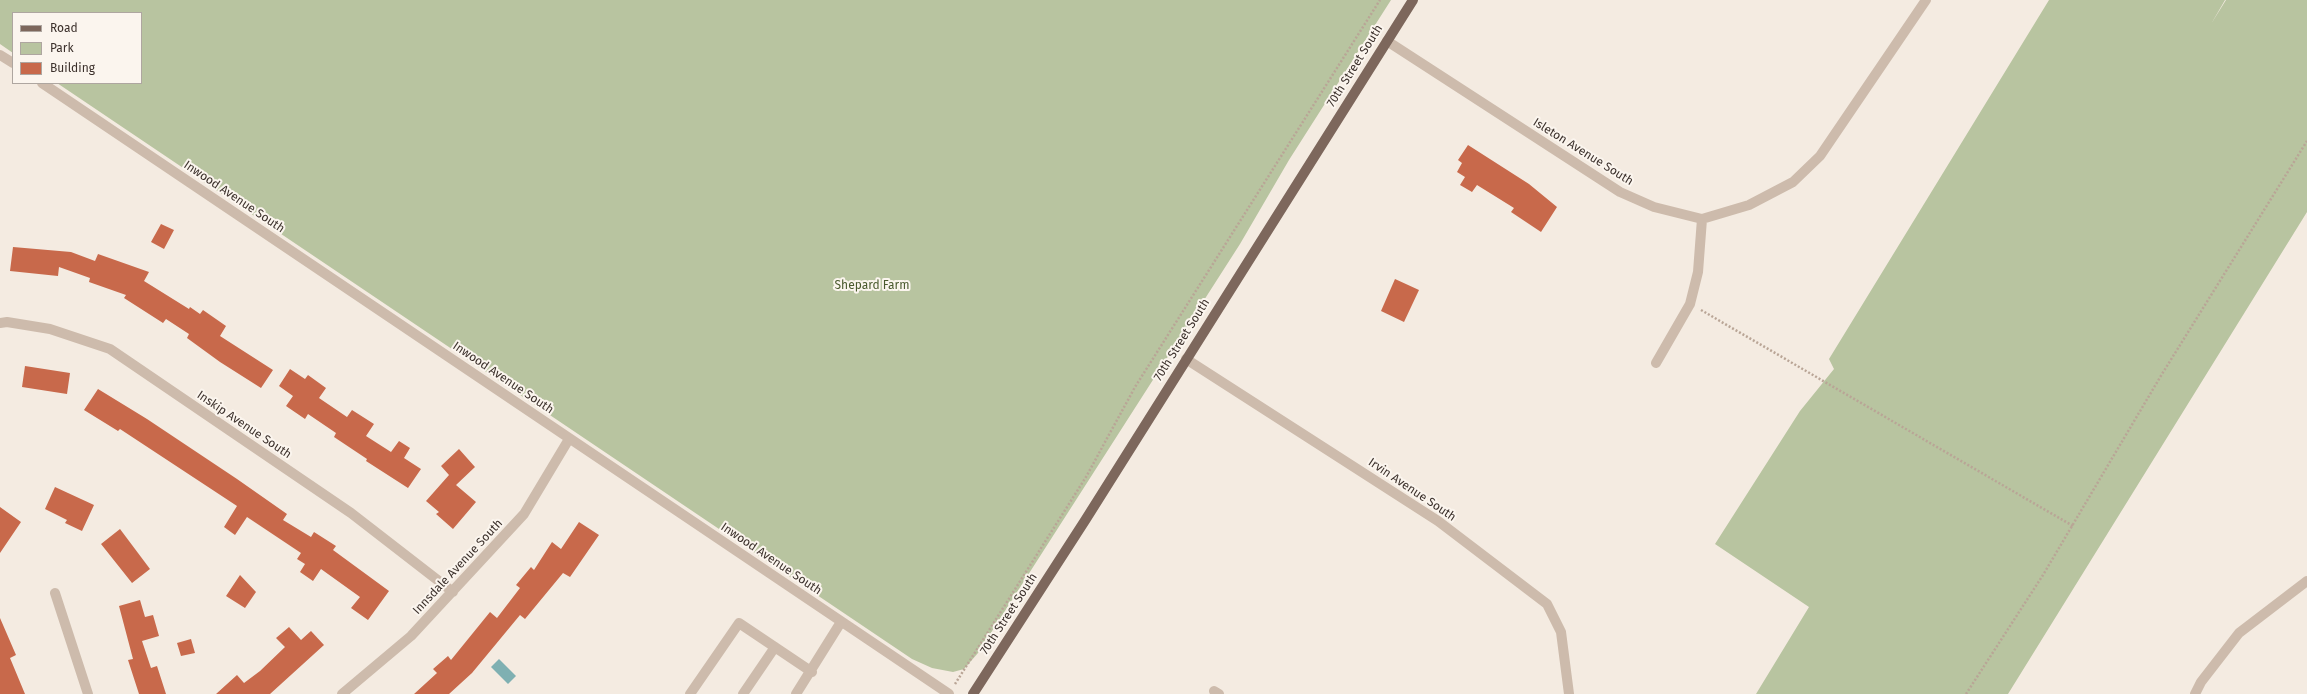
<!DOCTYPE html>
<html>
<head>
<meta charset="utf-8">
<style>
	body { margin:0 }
	#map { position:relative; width:2307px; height:694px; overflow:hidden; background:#f4ebe1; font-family:"Fira Sans",sans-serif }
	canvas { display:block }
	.legend { position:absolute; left:12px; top:12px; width:130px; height:72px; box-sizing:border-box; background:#fbf5ee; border:1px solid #aea6a0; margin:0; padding:5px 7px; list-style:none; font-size:12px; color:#3b302b }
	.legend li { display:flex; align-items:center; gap:8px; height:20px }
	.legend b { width:20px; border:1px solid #aea6a0 }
</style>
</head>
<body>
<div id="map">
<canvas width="2307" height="694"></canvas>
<ul class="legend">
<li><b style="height:5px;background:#7d675c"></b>Road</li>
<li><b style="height:11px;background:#b8c4a0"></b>Park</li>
<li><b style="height:11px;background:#c8694b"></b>Building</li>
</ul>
</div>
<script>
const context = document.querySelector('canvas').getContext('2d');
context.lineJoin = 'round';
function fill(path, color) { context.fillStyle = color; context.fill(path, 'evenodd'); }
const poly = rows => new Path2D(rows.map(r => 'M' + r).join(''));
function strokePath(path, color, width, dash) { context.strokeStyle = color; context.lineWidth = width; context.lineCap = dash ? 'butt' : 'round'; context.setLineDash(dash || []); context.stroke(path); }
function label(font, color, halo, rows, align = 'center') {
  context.font = font + ' "Fira Sans",sans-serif'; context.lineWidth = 4; context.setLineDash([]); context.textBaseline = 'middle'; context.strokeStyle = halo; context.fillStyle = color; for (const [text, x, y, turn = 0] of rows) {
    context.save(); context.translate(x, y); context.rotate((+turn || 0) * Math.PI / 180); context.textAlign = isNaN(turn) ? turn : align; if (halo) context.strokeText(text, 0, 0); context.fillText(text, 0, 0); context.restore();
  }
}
fill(poly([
	[0,0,1391,0,1289,160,1240,244,978,653,964,669,953,672,932,668,912,659,57,83,141,83,141,13,13,13,13,53,0,44],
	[2049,0,2225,0,2211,24,2226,0,2307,0,2307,212,2008,694,1756,694,1809,607,1715,544,1800,411,1834,369,1829,359]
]), '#b8c4a0');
fill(poly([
	[499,659,516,676,508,684,491,667]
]), '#7fb0b2');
fill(poly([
	[1468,145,1529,184,1557,207,1541,232,1511,212,1514,208,1477,185,1472,192,1460,185,1465,177,1457,172,1462,163,1458,160],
	[161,224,174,230,164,249,151,242],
	[13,247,71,252,95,261,98,254,149,272,144,281,189,309,190,307,200,314,203,310,226,326,220,336,273,370,261,388,220,362,187,338,189,334,166,319,163,323,124,298,126,295,89,282,90,278,59,267,58,276,10,271],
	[1395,279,1419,290,1404,322,1381,311],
	[25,366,70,373,67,394,22,387],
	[290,369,305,379,308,375,326,388,319,398,347,417,352,410,374,424,366,436,391,452,399,441,410,448,404,458,421,469,408,488,366,461,367,459,334,437,336,433,308,414,305,419,286,406,293,396,279,386],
	[98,389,147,419,237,479,287,514,283,520,311,537,314,532,336,546,333,550,389,591,368,620,351,608,360,597,321,569,313,581,300,572,305,564,297,559,301,553,247,517,235,535,224,527,237,506,120,429,118,431,84,410],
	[459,449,475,467,456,485,476,502,453,529,436,514,439,512,426,501,449,475,441,466],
	[55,487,94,505,82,531,65,523,67,520,45,509],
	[0,507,21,522,0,553],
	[579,522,599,535,570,577,563,573,525,619,520,615,472,673,449,694,414,694,437,673,433,669,448,656,451,660,490,612,497,618,520,588,516,585,531,567,534,570,552,542,561,549],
	[120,529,150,569,132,583,101,544],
	[240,575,256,592,245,608,226,596],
	[140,600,145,617,153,615,159,636,142,641,151,668,157,666,166,694,139,694,128,660,133,659,119,606],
	[0,618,16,655,10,658,25,694,0,694],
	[289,627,301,640,311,631,324,645,270,694,216,694,237,675,244,683,260,671,285,647,276,638],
	[191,639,195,653,181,656,177,643]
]), '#c8694b');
strokePath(poly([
	[1701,310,2073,526],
	[955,684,1086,477,1135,387,1380,0],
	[1966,694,2043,575,2162,374,2307,141]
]), '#b9a596', 2.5, [2, 2]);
strokePath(poly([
	[1387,41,1620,192,1654,207,1702,219,1749,205,1793,182,1820,156,1926,0],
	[0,55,13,63],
	[42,83,949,694],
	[0,323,7,322,50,329,110,349,351,513,453,592],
	[1186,359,1438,521,1547,604,1561,632,1569,694],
	[1656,363,1690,304,1698,272,1702,219],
	[55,593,88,694],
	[1214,691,1219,694],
	[342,694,411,636,524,514,569,439],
	[690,694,739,623,812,672],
	[743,694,775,647],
	[796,694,841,622],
	[2195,694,2201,682,2239,633,2307,581]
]), '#cdbbac', 10);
strokePath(poly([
	[973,694,1086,519,1413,0]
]), '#7d675c', 10);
label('12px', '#3b302b', '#fbf5ee', [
	["70th Street South",1355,66,-58],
	["Isleton Avenue South",1583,152,32],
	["Inwood Avenue South",234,197,34],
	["70th Street South",1182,340,-58],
	["Inwood Avenue South",503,378,34],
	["Inskip Avenue South",244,425,34],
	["Irvin Avenue South",1412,490,34],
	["Inwood Avenue South",771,559,34],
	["Innsdale Avenue South",458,567,-47],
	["70th Street South",1009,614,-57]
]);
label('12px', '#4a5a2e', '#fbf5ee', [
	["Shepard Farm",872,286]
]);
</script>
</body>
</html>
